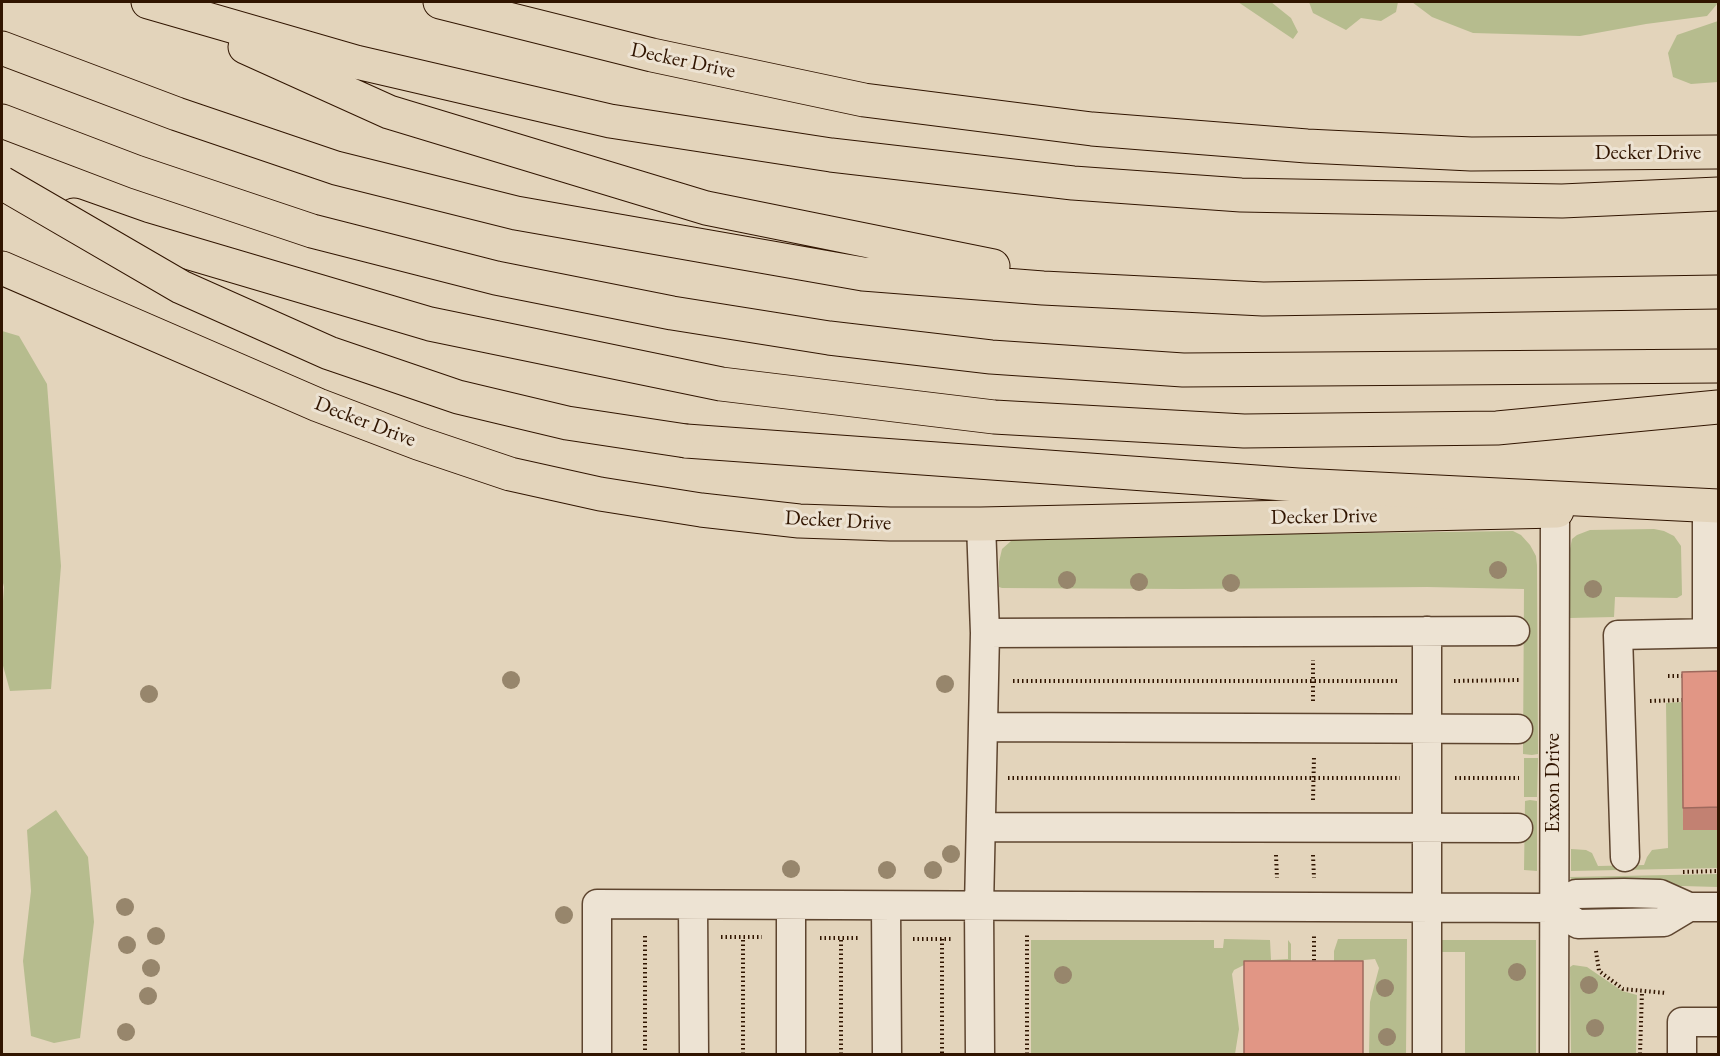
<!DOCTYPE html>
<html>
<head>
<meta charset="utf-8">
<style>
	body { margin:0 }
	#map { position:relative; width:1720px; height:1056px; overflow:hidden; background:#e3d4bb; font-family:"EB Garamond",serif }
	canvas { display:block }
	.frame { position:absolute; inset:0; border:3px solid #311500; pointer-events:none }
</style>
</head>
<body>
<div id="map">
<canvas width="1720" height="1056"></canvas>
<div class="frame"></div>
</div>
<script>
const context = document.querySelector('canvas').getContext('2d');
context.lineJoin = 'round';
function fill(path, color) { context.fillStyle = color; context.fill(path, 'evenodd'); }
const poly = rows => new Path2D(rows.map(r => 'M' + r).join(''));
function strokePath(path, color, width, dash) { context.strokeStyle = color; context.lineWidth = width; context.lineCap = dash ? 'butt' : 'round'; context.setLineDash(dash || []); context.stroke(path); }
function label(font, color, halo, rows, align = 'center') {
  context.font = font + ' "EB Garamond",serif'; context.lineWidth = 6; context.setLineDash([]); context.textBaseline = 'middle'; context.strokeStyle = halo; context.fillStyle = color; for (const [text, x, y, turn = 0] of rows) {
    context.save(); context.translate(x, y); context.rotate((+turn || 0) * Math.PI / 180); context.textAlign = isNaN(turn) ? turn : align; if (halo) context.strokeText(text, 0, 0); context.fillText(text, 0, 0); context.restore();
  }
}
fill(poly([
	[1238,2,1271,2,1291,18,1298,32,1293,39],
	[1309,2,1398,2,1396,12,1381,21,1361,18,1346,30,1313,13],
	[1412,2,1718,2,1718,3,1707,16,1646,24,1580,36,1473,33,1432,17],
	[1718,21,1718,82,1691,84,1673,77,1668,53,1677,35],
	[2,331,19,336,47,384,61,566,51,689,10,691,2,662,2,615,4,587,2,579],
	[1654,529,1664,531,1674,536,1681,546,1682,595,1677,598,1615,597,1614,617,1570,618,1570,549,1572,539,1577,535,1590,530],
	[1513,531,1521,535,1530,545,1536,556,1537,565,1538,754,1532,755,1523,754,1524,589,1427,587,1182,589,1002,588,999,587,999,562,1002,549,1011,541,1020,538],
	[1682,702,1683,830,1718,830,1718,868,1571,871,1571,849,1586,850,1592,853,1598,866,1644,865,1647,857,1652,850,1668,848,1666,703],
	[1524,758,1538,758,1537,797,1524,797],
	[1530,800,1537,801,1537,871,1524,870,1525,801],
	[56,810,88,857,94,922,80,1038,54,1043,31,1036,23,961,31,891,27,830],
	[1718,874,1718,887,1574,883,1570,877],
	[1224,939,1270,940,1271,960,1288,959,1288,940,1291,944,1291,970,1244,965,1234,970,1232,974,1239,1029,1235,1054,1031,1054,1031,940,1214,940,1214,948,1223,948],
	[1338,939,1407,939,1406,1054,1369,1054,1370,1002,1379,968,1375,959,1364,960,1357,967,1334,961,1334,951],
	[1441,940,1536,940,1536,1054,1465,1054,1465,952,1441,952],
	[1573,965,1587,967,1622,991,1637,995,1636,1054,1571,1054,1570,967]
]), '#b6bc8e');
const minor = poly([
	[1427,631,1427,1054],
	[985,633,1515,631],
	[1707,633,1707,510],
	[984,727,1518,729],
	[981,827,1518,828],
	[1625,857,1618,635,1718,633],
	[693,905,694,1054],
	[886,906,887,1054],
	[1553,908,1576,894,1624,893,1660,894,1689,907,1718,907],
	[1553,908,1578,924,1664,922,1689,907],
	[597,1054,597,904,1553,908],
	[791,1054,791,906],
	[980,1054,979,907,985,633,981,524],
	[1554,1054,1555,511],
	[1682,1054,1682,1022,1718,1022]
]);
const major = poly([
	[440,2,652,55,864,100,1092,129,1307,146,1471,154,1718,152],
	[2,268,318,405,418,443,510,474,600,494,701,510,799,521,890,524,981,524,1557,511]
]);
const highway = poly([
	[148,2,356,62,610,121,831,155,1073,183,1241,195,1562,201,1718,194],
	[245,47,389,112,706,208,993,266],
	[2,48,177,114,336,168,516,213,863,274,1043,288,1263,299,1718,292],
	[2,121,136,172,312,231,496,278,672,313,829,338,991,357,1183,370,1718,366],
	[74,215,139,238,430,324,721,384,994,417,1244,431,1497,428,1718,407],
	[686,441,1298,485,1718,506]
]);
strokePath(minor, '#5e452f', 31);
strokePath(major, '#311500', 35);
strokePath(highway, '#311500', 35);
strokePath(poly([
	[1668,676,1685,676],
	[1013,681,1399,681],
	[1454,681,1519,680],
	[1313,701,1313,660],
	[1650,701,1682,700],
	[1008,778,1400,778],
	[1455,778,1519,778],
	[1313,800,1314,757],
	[1276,855,1277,878],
	[1313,855,1314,878],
	[1683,872,1718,871],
	[645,936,645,1054],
	[721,937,762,937],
	[820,938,858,938],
	[913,939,951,939],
	[942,939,942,1054],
	[1596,951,1599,971,1623,989,1666,993],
	[1314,965,1314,936],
	[743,1054,743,937],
	[841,1054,841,938],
	[1027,1054,1027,935],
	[1640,1054,1642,992]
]), '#311500', 4, [1.5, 3]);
strokePath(minor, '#ede3d3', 28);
strokePath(major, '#e3d4bb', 33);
strokePath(highway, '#e3d4bb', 33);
const highwayBridge = poly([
	[2,183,181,287,329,353,458,397,567,423,686,441]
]);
strokePath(highwayBridge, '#311500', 35, []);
strokePath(highwayBridge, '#e3d4bb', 33);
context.fillStyle = '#97866c';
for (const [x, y] of [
	[1498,570],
	[1067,580],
	[1139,582],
	[1231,583],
	[1593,589],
	[511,680],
	[945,684],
	[149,694],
	[951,854],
	[791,869],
	[887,870],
	[933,870],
	[125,907],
	[564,915],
	[156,936],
	[127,945],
	[151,968],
	[1517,972],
	[1063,975],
	[1589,985],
	[1385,988],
	[148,996],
	[1595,1028],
	[126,1032],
	[1387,1037]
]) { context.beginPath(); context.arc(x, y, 9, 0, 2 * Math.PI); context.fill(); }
fill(poly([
	[1719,671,1719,830,1683,830,1682,672]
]), '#c28172');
const building = poly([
	[1719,671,1719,807,1683,808,1682,672,1719,671],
	[1244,961,1363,961,1363,1054,1244,1054,1244,961]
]);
fill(building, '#e19685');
strokePath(building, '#9e695d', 1.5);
label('21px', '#311500', '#ede3d3', [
	["Decker Drive",683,61,12],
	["Decker Drive",1648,153],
	["Decker Drive",365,422,21],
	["Decker Drive",1324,517,-1],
	["Decker Drive",838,521,3],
	["Exxon Drive",1553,783,-90]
]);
</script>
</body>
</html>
